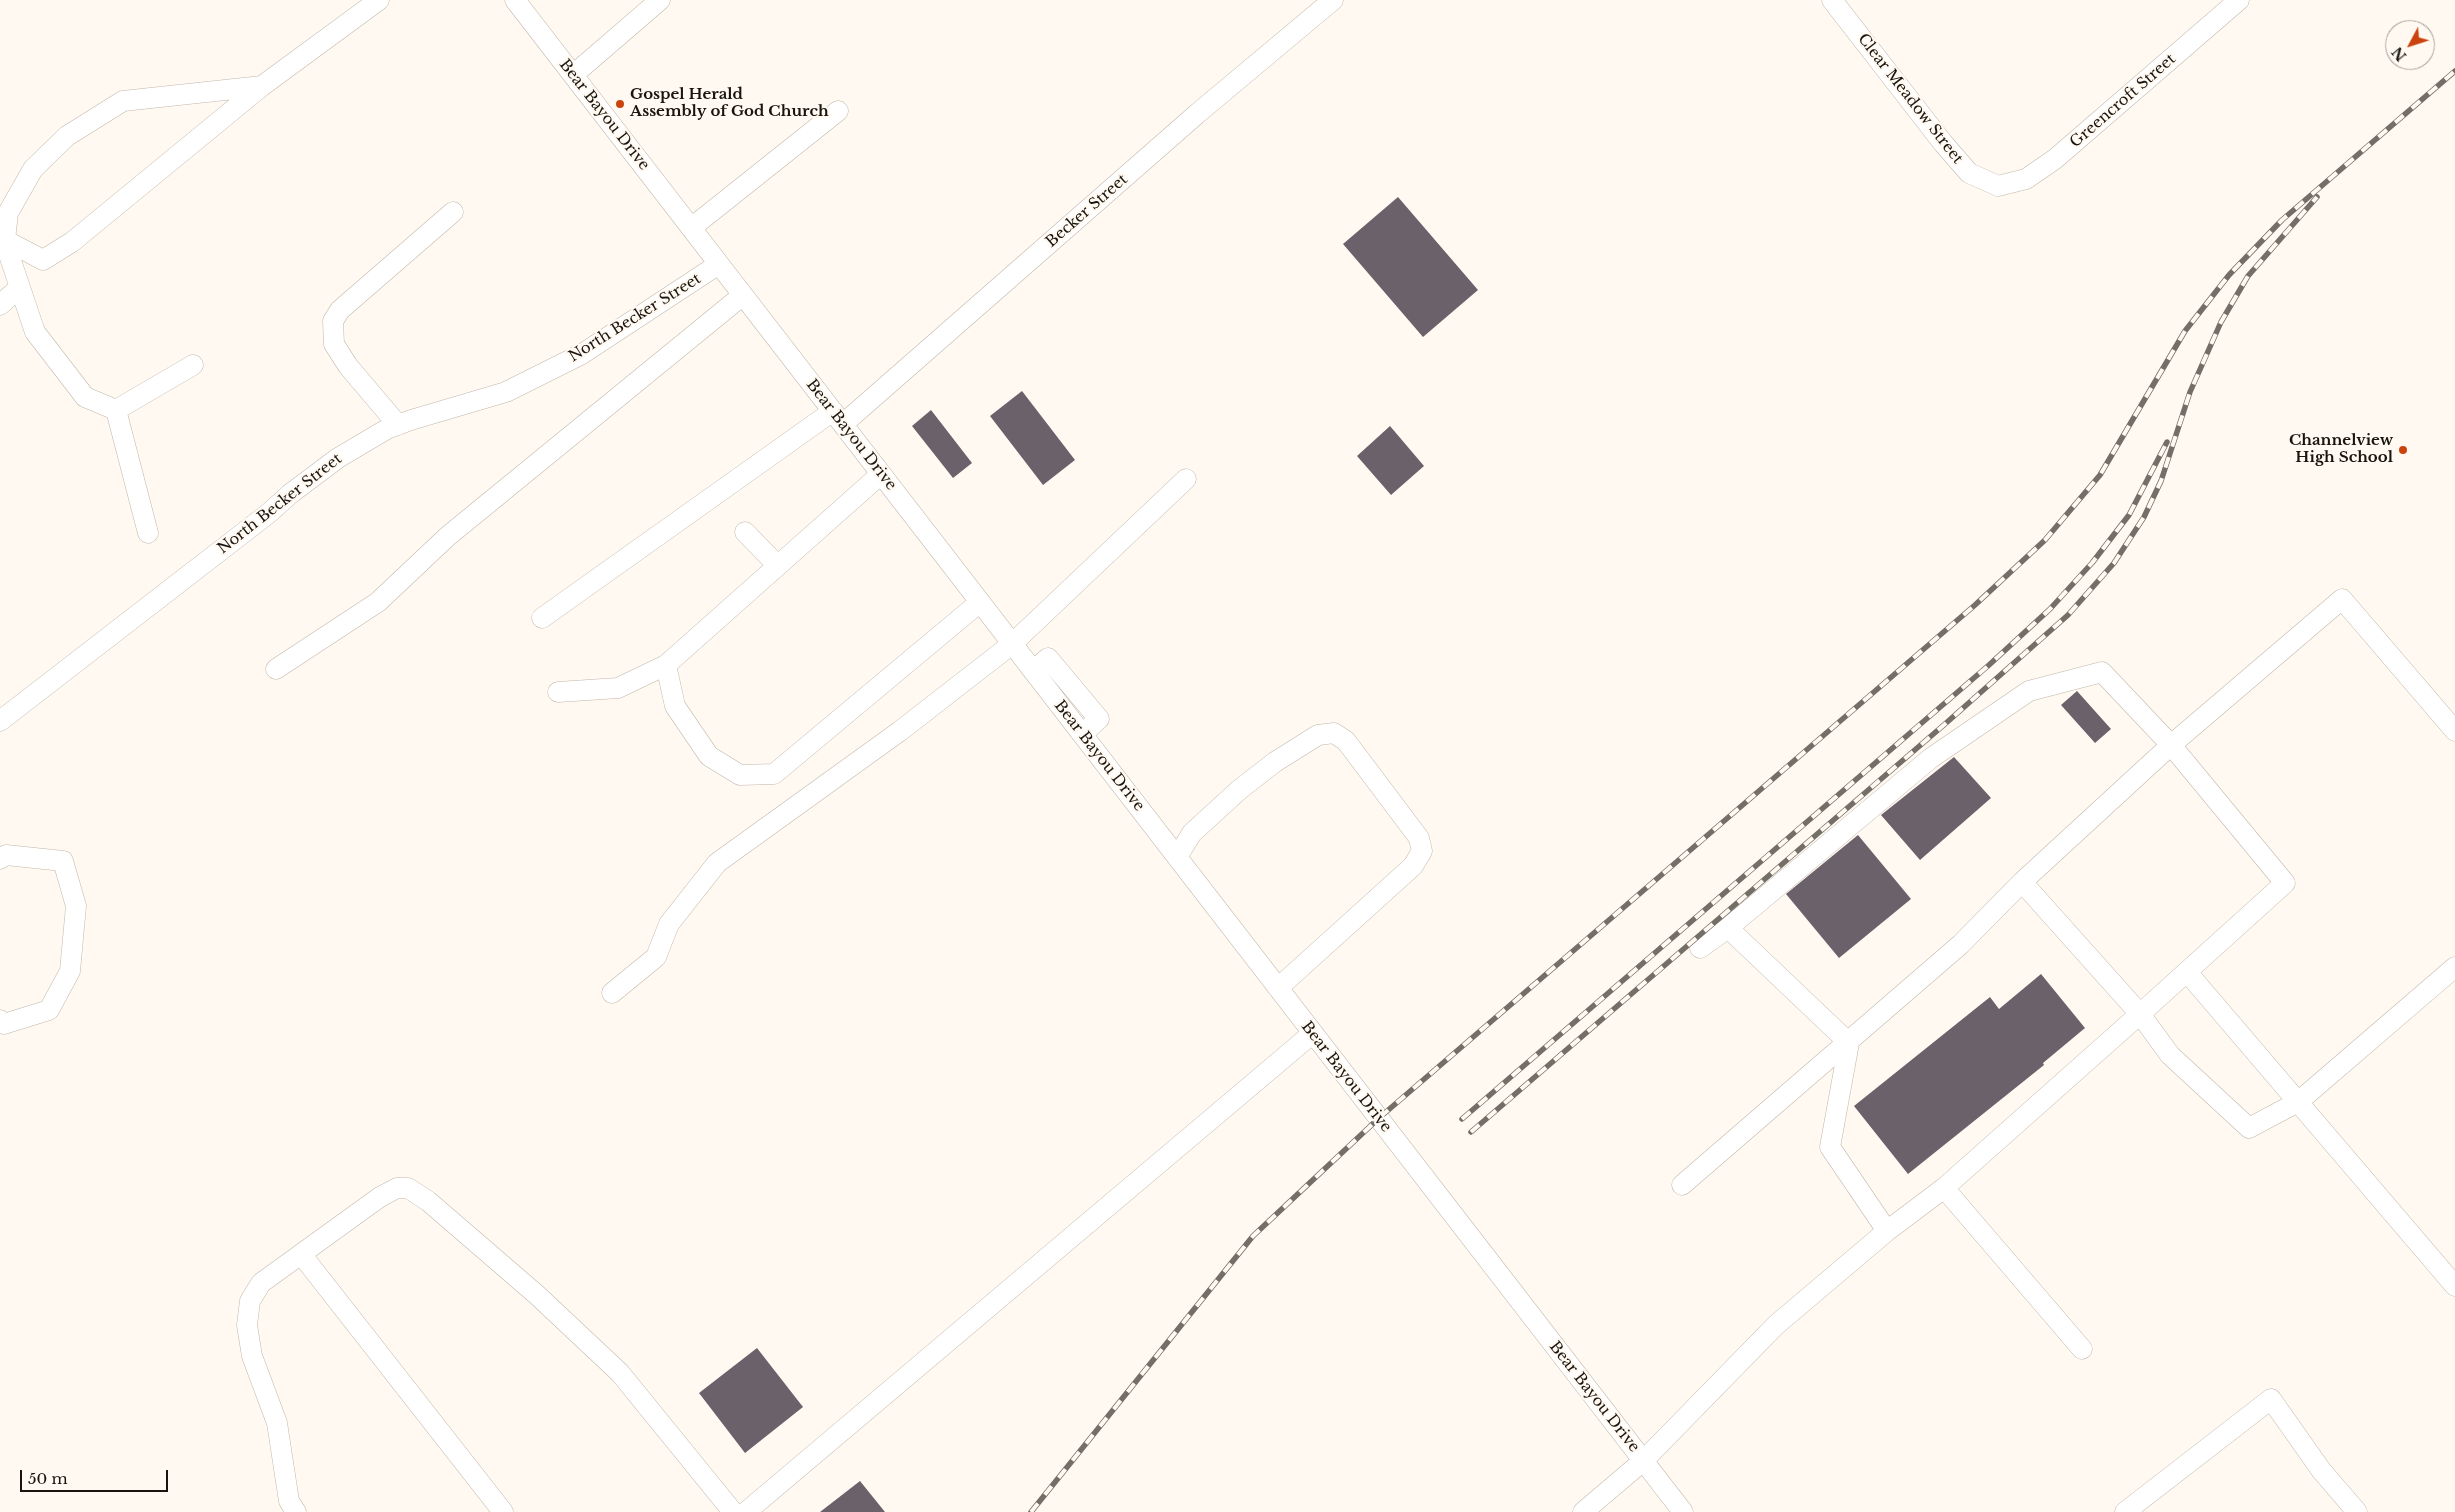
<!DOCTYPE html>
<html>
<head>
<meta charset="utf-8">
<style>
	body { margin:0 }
	#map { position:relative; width:2455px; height:1512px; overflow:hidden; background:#fff9f1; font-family:"Libre Baskerville",serif }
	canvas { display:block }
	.north { position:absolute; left:2385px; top:20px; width:50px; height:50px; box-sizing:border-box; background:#fff9f1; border:1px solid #a39e97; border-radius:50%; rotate:230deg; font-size:14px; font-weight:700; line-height:20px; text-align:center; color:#181510 }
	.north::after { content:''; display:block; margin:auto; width:18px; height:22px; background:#ca430d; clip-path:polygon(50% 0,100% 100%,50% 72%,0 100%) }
	.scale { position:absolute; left:20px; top:1470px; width:148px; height:22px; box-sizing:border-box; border:2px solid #181510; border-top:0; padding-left:6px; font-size:15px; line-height:18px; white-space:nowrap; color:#181510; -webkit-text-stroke:4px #fff9f1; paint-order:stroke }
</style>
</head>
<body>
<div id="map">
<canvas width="2455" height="1512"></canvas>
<div class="north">N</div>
<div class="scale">50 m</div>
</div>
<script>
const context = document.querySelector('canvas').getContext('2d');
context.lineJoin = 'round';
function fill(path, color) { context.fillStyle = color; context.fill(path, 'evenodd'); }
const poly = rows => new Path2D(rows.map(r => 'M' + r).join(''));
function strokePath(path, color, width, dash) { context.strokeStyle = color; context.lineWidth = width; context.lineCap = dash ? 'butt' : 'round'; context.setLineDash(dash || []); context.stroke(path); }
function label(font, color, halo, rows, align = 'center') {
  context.font = font + ' "Libre Baskerville",serif'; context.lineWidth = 4.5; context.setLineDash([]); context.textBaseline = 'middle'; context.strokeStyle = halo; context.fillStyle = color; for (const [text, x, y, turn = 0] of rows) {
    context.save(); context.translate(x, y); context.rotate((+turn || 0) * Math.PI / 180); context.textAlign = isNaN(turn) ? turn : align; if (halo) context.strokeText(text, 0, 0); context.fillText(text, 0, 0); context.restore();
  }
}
fill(poly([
	[1398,197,1478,290,1423,337,1343,244],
	[1022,391,1075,460,1043,485,990,416],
	[931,410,972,463,953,478,912,426],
	[1390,426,1424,466,1391,495,1357,456],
	[2077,691,2111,729,2095,743,2061,705],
	[1954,757,1991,798,1920,860,1881,815],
	[1858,835,1911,899,1839,958,1786,894],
	[2041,974,2085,1028,2043,1063,2044,1065,1908,1174,1854,1106,1990,997,1999,1009],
	[757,1348,803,1407,745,1453,699,1393],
	[860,1481,885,1512,820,1512]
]), '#6b616b');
const minor = poly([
	[515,0,1683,1512],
	[1832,0,1943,143,1969,173,1998,186,2026,179,2055,159,2239,0],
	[573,75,660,0],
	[691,228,838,111],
	[2,234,35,332,85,397,116,410,193,365],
	[5,240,8,213,33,169,67,136,123,101,262,86,379,0],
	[5,240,43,260,72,242,262,86],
	[0,305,20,287],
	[116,410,148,533],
	[843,424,1198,113,1333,0],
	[398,425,348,366,334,344,333,321,340,310,453,212],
	[745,532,777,565],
	[542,618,833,411],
	[666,665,675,706,709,756,740,775,774,774,980,602],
	[276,669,378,602,448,536,743,295],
	[1033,671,1048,658,1099,719,1082,734],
	[558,692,618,688,666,665,881,474],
	[0,721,269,513,290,494,338,458,387,429,411,420,506,392,582,354,719,264],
	[1177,857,1192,833,1239,790,1275,762,1318,735,1334,733,1346,741,1419,838,1422,851,1413,866,1278,988],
	[0,859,6,855,63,861,76,906,70,971,49,1010,4,1024,0,1020],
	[1728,928,1931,758,2029,691,2102,672,2171,745,2285,883,2140,1014,2170,1055,2249,1128,2298,1102,2455,967],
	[1700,948,1728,928,1849,1043,1830,1147,1887,1231],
	[2187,972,2455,1286],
	[612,993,656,957,669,924,717,863,900,731,1012,644,1186,479],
	[1682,1185,1961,944,2022,882,2171,745,2342,599,2455,731],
	[1944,1188,2082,1349],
	[301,1254,503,1512],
	[296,1512,289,1501,277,1423,252,1356,247,1325,250,1301,261,1283,380,1197,397,1188,408,1188,428,1201,537,1295,620,1373,733,1512],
	[746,1512,1313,1033],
	[1583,1512,1643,1461,1776,1325,1887,1231,1944,1188,2140,1014,2022,882],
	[2125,1512,2271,1399,2321,1470,2357,1512]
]);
strokePath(minor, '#c1b7ab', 21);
strokePath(minor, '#fff', 20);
const rail = poly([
	[1462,1119,1989,665,2050,609,2092,563,2129,515,2167,442],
	[1471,1132,1945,724,2068,615,2114,563,2144,517,2161,481,2190,392,2221,322,2248,276,2317,197],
	[1031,1512,1253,1236,1379,1118,1975,605,2045,540,2100,475,2185,331,2229,275,2282,220,2455,71]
]);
strokePath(rail, '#736f68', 5.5);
strokePath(rail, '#fff9f1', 4, [11]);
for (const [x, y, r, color] of [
	[620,104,5,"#ca430d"],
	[2403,450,5,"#ca430d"]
]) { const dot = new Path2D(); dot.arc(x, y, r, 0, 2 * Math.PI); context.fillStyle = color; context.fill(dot); strokePath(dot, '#fff9f1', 2); }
label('bold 15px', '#181510', '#fff9f1', [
	["Gospel Herald",630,95],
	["Assembly of God Church",630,112],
	["Channelview",2393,441,"right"],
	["High School",2393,458,"right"]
], 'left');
label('15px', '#181510', '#fff9f1', [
	["Clear Meadow Street",1910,99,52],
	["Greencroft Street",2123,101,-41],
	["Bear Bayou Drive",604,115,52],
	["Becker Street",1087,211,-41],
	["North Becker Street",635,318,-32],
	["Bear Bayou Drive",851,435,52],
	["North Becker Street",280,504,-38],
	["Bear Bayou Drive",1099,756,52],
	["Bear Bayou Drive",1346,1077,52],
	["Bear Bayou Drive",1594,1397,52]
]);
</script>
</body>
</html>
